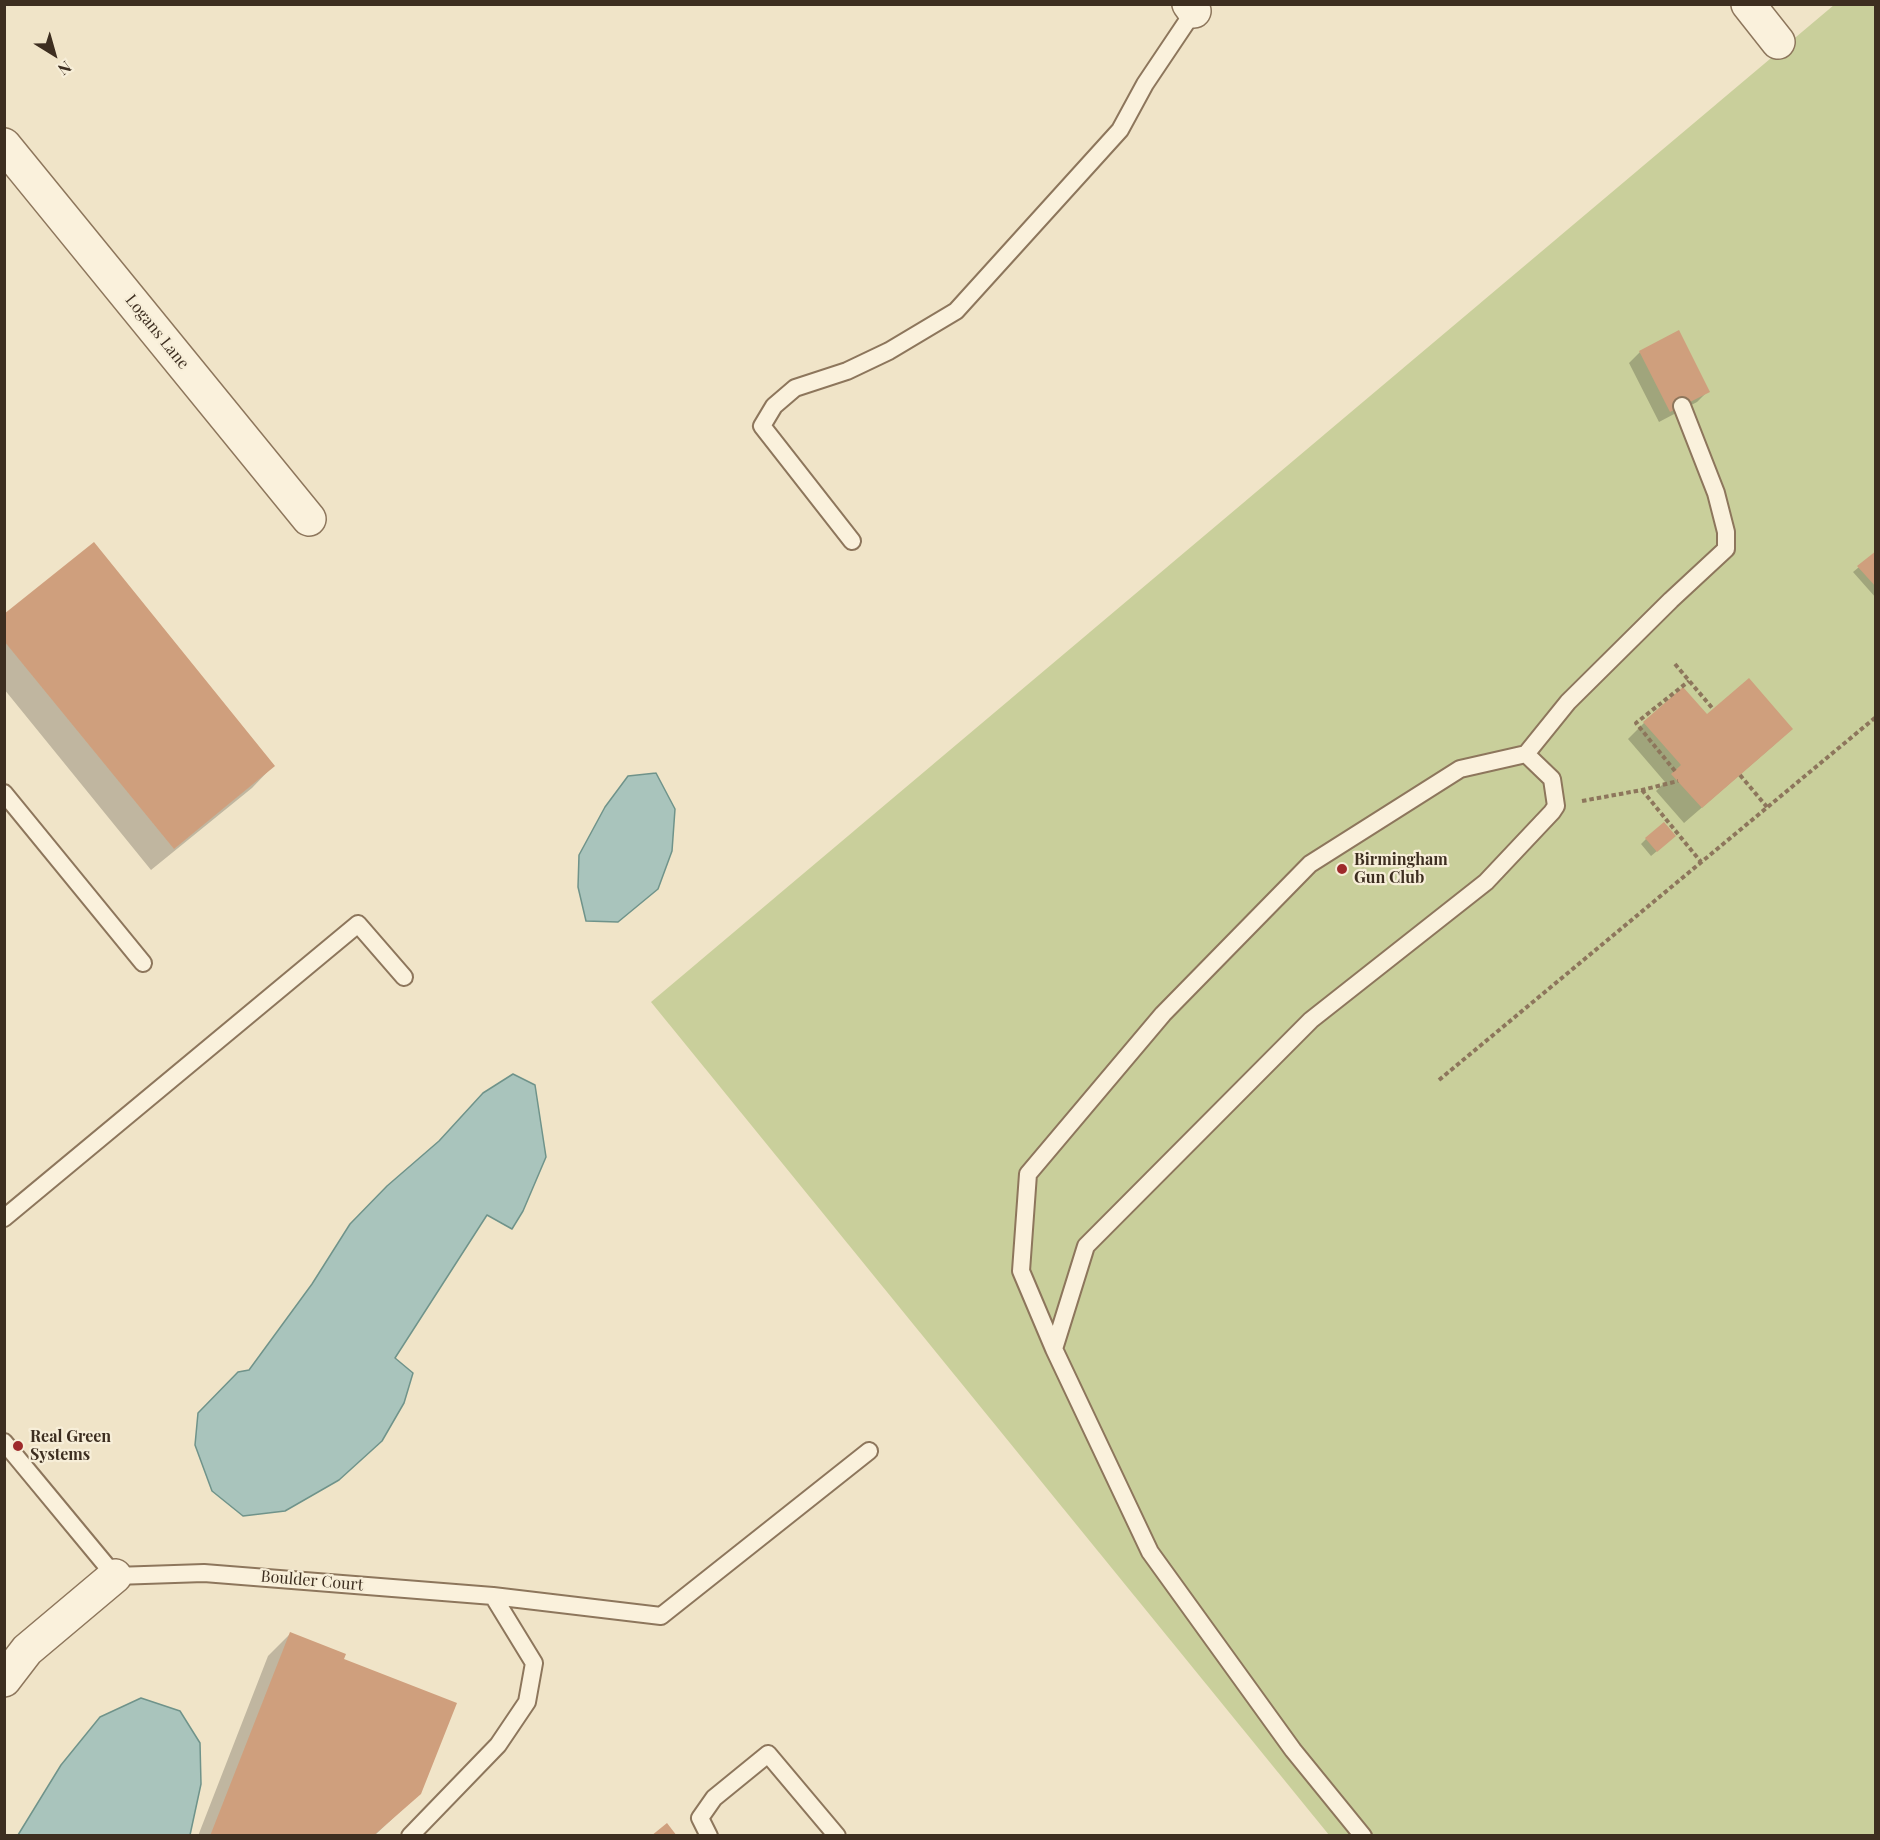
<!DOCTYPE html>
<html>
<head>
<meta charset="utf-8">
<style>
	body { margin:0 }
	#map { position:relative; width:1880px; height:1840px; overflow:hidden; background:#f0e4c8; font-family:"Playfair Display",serif }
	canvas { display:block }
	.frame { position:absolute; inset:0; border:6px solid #3d2e20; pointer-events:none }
	.north { position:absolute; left:24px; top:24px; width:60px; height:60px; -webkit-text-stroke:4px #f7eed8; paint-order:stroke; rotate:143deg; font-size:16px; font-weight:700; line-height:24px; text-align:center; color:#3d2e20 }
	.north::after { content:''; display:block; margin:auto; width:21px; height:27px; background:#3d2e20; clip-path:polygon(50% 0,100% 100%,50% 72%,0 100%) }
</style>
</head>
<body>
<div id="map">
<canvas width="1880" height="1840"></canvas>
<div class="frame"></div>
<div class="north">N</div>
</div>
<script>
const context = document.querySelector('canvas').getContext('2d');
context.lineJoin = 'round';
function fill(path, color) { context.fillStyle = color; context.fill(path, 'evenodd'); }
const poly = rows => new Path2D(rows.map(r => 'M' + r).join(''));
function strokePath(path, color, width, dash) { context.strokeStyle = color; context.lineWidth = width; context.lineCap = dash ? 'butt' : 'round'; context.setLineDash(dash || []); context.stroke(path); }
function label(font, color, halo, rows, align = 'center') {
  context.font = font + ' "Playfair Display",serif'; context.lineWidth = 4.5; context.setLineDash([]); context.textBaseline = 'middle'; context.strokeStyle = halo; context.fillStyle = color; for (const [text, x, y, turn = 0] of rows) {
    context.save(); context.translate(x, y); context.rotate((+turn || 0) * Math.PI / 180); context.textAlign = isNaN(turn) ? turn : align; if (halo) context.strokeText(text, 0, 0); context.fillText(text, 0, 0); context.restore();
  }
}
fill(poly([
	[1834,5,1875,5,1875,1835,1329,1835,651,1002]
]), '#c9cf9b');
const water = poly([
	[656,773,675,809,672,851,658,889,618,922,586,921,578,887,579,855,605,807,628,776,656,773],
	[513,1074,535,1085,546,1157,523,1211,512,1229,487,1215,395,1358,413,1373,404,1403,382,1441,339,1480,285,1511,243,1516,212,1491,195,1445,198,1413,238,1372,249,1370,312,1284,350,1224,387,1186,439,1141,483,1093,513,1074],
	[141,1698,180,1711,200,1743,201,1784,190,1835,18,1835,61,1765,100,1717,141,1698]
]);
fill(water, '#a9c4bc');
strokePath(water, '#6f938a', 1.5);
fill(poly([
	[1640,352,1708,391,1697,402,1659,422,1629,363],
	[1876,553,1876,598,1853,572],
	[4,616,273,766,252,788,151,870,4,689],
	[1707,716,1774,745,1684,823,1656,791,1665,782,1628,739,1644,723],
	[1646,839,1669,841,1651,856,1641,844],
	[290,1634,342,1660,420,1793,374,1836,198,1836,268,1656]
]), '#0003');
fill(poly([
	[1679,330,1710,392,1670,412,1639,351],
	[94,542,275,766,174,849,4,641,4,614],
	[1876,551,1876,587,1857,566],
	[1749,678,1793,729,1702,808,1671,774,1681,765,1643,722,1683,687,1707,714],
	[1664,822,1676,836,1657,852,1645,838],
	[290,1632,346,1654,344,1659,457,1703,421,1794,373,1836,210,1836],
	[667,1823,677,1836,651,1836]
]), '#cf9f7d');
const lane = poly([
	[852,541,762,426,774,406,795,388,847,371,889,351,956,311,1120,130,1145,84,1194,11],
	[1526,754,1568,702,1671,600,1726,549,1726,532,1716,493,1682,406],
	[4,793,143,963],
	[4,1218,358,924,404,977],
	[1054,1349,1086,1246,1311,1020,1486,882,1552,812,1556,806,1552,779,1526,754,1460,769,1310,864,1163,1014,1028,1174,1021,1271,1054,1349,1150,1552,1293,1750,1363,1836],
	[4,1442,115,1576,204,1573,493,1596,661,1616,869,1451],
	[410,1836,498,1745,527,1702,534,1663,493,1596],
	[709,1836,700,1818,714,1798,768,1754,837,1836]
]);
const street = poly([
	[1189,4,1194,11],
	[1748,4,1778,42],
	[4,145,309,519],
	[4,1680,27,1650,115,1576]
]);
strokePath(lane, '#8d765c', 20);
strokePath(street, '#8d765c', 36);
strokePath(poly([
	[1675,664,1713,709],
	[1675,771,1636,723,1689,681],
	[1740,775,1767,807],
	[1642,790,1701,862],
	[1582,801,1642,790,1678,781],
	[1439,1080,1876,717]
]), '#8d765c', 4, [4.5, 3]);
strokePath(lane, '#faf1dc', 16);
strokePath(street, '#faf1dc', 33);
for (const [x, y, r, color] of [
	[1342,869,6,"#9e2a2b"],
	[18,1446,6,"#9e2a2b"]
]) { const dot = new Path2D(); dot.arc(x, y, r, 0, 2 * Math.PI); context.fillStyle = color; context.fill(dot); strokePath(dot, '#f7eed8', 2); }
label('16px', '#3d2e20', '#f7eed8', [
	["Logans Lane",157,332,51],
	["Boulder Court",312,1581,5]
]);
label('bold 16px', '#3d2e20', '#f7eed8', [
	["Birmingham",1354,860],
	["Gun Club",1354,878],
	["Real Green",30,1437],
	["Systems",30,1455]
], 'left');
</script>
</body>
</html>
